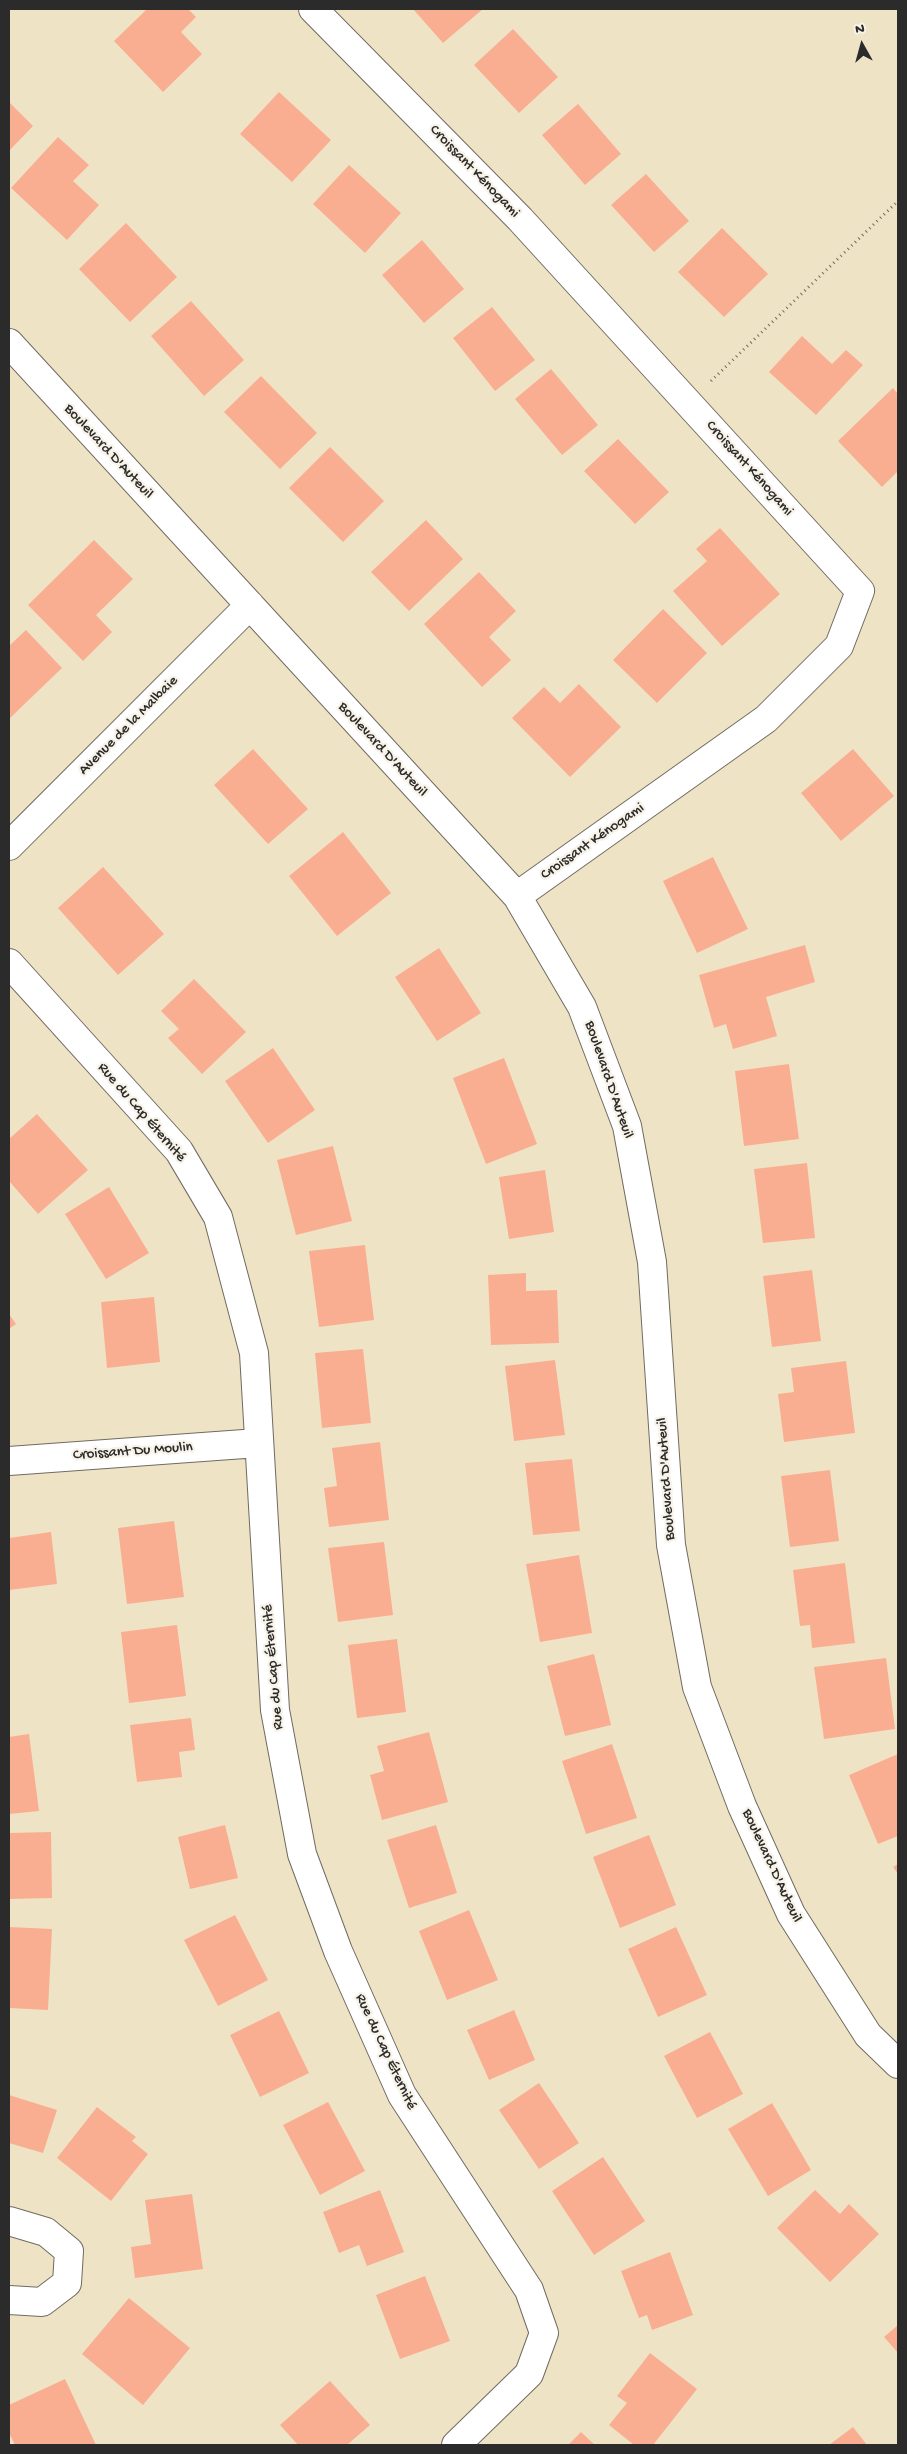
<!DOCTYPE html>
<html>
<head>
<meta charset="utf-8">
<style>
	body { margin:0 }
	#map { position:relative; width:907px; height:2454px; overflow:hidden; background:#efe3c6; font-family:"Gochi Hand",sans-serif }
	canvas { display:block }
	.frame { position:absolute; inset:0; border:10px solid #2b2b2b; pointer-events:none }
	.north { position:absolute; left:837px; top:20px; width:50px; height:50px; -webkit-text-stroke:4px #f7f3e8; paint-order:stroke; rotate:353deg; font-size:14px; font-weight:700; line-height:20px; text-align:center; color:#2b2b2b }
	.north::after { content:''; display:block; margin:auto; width:18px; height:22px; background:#2b2b2b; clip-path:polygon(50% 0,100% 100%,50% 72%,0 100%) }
</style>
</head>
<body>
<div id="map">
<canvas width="907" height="2454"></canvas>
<div class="frame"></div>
<div class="north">N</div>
</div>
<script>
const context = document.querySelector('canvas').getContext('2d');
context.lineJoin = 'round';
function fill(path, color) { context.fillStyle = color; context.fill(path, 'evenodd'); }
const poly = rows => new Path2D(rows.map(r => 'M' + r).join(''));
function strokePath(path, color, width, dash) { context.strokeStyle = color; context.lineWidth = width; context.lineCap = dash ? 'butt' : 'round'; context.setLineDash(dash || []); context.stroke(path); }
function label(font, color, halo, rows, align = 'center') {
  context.font = font + ' "Gochi Hand",sans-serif'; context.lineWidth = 4.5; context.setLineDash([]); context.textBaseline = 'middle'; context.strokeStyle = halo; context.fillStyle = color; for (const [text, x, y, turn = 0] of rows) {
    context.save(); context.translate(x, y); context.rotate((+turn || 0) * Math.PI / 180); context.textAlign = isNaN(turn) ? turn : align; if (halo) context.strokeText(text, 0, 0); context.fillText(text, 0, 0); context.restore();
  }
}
fill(poly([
	[147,9,188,9,196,17,181,32,202,54,163,92,114,41],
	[413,9,483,9,443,43],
	[513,29,558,77,519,113,474,65],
	[279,92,331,140,292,182,240,134],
	[9,102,33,126,9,151],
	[578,104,621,154,585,185,542,135],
	[58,137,89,165,73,181,99,205,67,240,11,188],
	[349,165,401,213,365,253,313,204],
	[646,174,689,221,654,252,611,205],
	[126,223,177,277,130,322,79,269],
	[722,228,768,274,724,317,678,272],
	[422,240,464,289,424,323,382,275],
	[191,301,244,360,204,396,151,336],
	[492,307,535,360,495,391,453,338],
	[802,336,832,364,846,350,863,365,816,415,769,372],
	[551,369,598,425,562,455,515,399],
	[261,376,317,433,280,469,224,412],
	[893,388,898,394,898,471,882,487,838,441],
	[618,439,669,492,635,524,584,471],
	[330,447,384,501,343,542,289,488],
	[426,520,463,559,409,611,371,572],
	[720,528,780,594,722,646,673,591,707,561,696,549],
	[94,540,133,579,96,615,112,632,83,661,28,605],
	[479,572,516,611,489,637,511,660,482,687,424,624],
	[663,609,707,653,657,703,613,660],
	[26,630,62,668,9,719,9,646],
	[579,684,621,727,570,777,512,718,544,687,560,703],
	[253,749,308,809,268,844,214,785],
	[853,749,894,796,841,841,801,793],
	[343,832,391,893,337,936,289,876],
	[713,857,748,929,697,953,663,881],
	[103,867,164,934,118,975,58,908],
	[805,945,815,982,766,997,777,1036,733,1049,726,1024,714,1028,699,975],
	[439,948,481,1013,437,1041,395,977],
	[194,979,246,1032,202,1074,168,1038,179,1029,161,1011],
	[273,1048,315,1110,268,1143,225,1081],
	[504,1058,537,1144,486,1164,453,1078],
	[789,1064,799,1139,744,1146,735,1071],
	[37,1114,88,1170,38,1214,9,1181,9,1139],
	[333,1146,352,1221,296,1235,277,1160],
	[807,1163,815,1238,763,1243,754,1169],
	[545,1170,554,1232,509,1239,499,1177],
	[109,1187,149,1253,106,1279,65,1214],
	[365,1245,374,1320,319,1327,309,1251],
	[812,1270,821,1341,772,1347,763,1276],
	[526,1273,526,1291,557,1290,559,1343,491,1345,488,1275],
	[154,1297,160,1362,107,1368,101,1302],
	[9,1314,16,1324,9,1329],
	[363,1349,371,1423,322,1428,315,1353],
	[555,1360,565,1435,514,1441,505,1366],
	[846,1361,855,1433,784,1442,778,1394,794,1392,791,1368],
	[380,1442,389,1520,329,1527,324,1488,337,1486,332,1448],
	[572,1459,580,1531,533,1535,525,1463],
	[830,1470,839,1541,790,1547,781,1476],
	[174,1521,184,1597,127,1604,118,1528],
	[51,1532,57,1584,9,1590,9,1538],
	[384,1542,393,1615,338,1622,328,1548],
	[579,1555,592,1633,540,1642,526,1564],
	[845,1563,855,1643,812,1648,810,1625,800,1626,793,1570],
	[177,1625,186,1696,129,1703,121,1632],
	[397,1639,406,1712,357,1718,348,1645],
	[594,1654,611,1725,565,1736,547,1666],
	[886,1658,895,1729,824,1739,814,1667],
	[191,1718,195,1750,179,1752,182,1777,137,1782,130,1725],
	[429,1732,448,1802,382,1820,370,1775,384,1771,377,1746],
	[29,1734,39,1811,9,1814,9,1737],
	[612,1744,637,1818,586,1834,562,1761],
	[898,1754,898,1836,878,1844,849,1775],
	[225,1825,238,1878,190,1889,178,1837],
	[436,1825,457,1893,409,1908,387,1840],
	[51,1832,52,1898,9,1899,9,1833],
	[649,1835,676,1905,620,1928,593,1857],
	[898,1864,898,1874,893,1867],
	[469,1910,498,1980,447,2000,419,1931],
	[235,1915,268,1980,218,2006,184,1940],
	[9,1927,52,1929,48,2010,9,2008],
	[676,1927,707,1995,658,2017,628,1949],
	[514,2010,535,2060,489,2080,467,2030],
	[279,2011,309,2073,260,2097,230,2035],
	[710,2032,743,2094,697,2118,664,2056],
	[539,2083,579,2143,539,2169,499,2110],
	[9,2095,57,2110,43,2153,9,2143],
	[328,2102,365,2171,320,2195,283,2125],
	[772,2103,811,2170,768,2196,728,2129],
	[97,2107,136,2137,132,2141,148,2154,111,2201,57,2158],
	[603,2157,645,2221,594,2255,552,2191],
	[380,2190,404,2252,367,2266,359,2245,339,2253,323,2212],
	[815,2190,840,2214,849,2204,879,2234,830,2282,777,2228],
	[192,2194,203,2269,135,2278,131,2247,151,2244,145,2200],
	[670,2252,693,2315,652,2330,647,2315,639,2318,621,2271],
	[425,2276,450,2341,400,2359,376,2295],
	[129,2298,190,2348,143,2405,82,2354],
	[898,2325,898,2353,884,2337],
	[650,2353,697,2389,653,2445,634,2445,609,2425,627,2403,617,2396],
	[65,2379,96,2445,15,2445,9,2433,9,2405],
	[330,2381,370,2425,347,2445,298,2445,280,2425],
	[853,2427,867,2445,829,2445],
	[581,2432,595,2445,568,2445]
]), '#faae91');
const street = poly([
	[313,9,520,219,860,591,839,646,766,719,517,896],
	[9,343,517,896,582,1007,627,1126,652,1262,671,1545,697,1687,742,1806,791,1914,868,2035,898,2064],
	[9,846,250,605],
	[9,963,179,1151,218,1217,254,1353,275,1710,302,1854,338,1951,402,2095,529,2290,544,2333,529,2374,456,2445],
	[9,1461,258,1443],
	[9,2221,46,2232,69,2251,67,2283,42,2302,9,2300]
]);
strokePath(street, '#706b61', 30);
strokePath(poly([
	[711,381,898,201]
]), '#706b61', 3, [1, 4]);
strokePath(street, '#fff', 28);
label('15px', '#2b2b2b', '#f7f3e8', [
	["Croissant Kénogami",474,172,46],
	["Boulevard D'Auteuil",108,452,47],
	["Croissant Kénogami",749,469,48],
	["Avenue de la Malbaie",129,726,-45],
	["Boulevard D'Auteuil",382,750,47],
	["Croissant Kénogami",593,842,-35],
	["Boulevard D'Auteuil",608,1080,71],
	["Rue du Cap Éternité",141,1113,49],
	["Croissant Du Moulin",133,1452,-4],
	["Boulevard D'Auteuil",667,1479,-94],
	["Rue du Cap Éternité",274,1667,-95],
	["Boulevard D'Auteuil",771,1866,65],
	["Rue du Cap Éternité",385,2052,65]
]);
</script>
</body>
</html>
